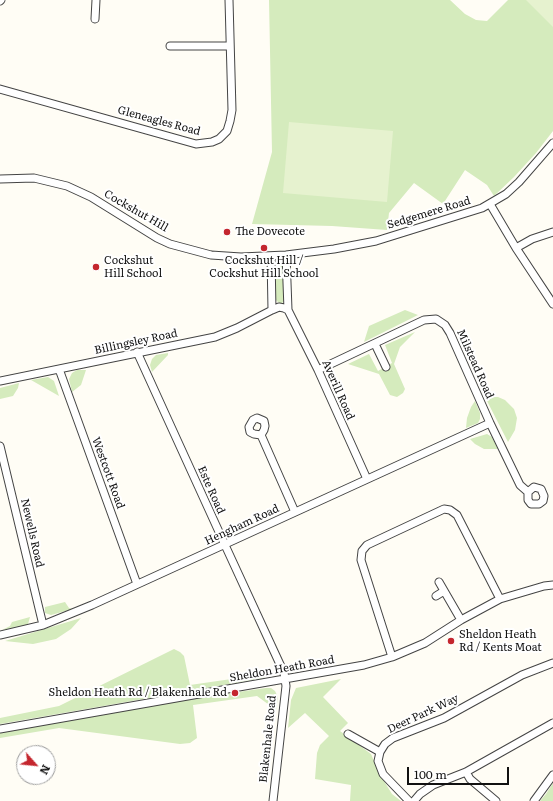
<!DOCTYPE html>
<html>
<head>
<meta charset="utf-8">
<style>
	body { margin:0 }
	#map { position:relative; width:553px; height:801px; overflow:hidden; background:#fffdf5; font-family:Literata,serif }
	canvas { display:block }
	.north { position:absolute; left:16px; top:745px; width:40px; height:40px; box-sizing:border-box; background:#fff; border:1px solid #a0a0a0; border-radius:50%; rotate:117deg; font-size:11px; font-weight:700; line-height:16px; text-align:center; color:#111 }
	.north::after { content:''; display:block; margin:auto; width:14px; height:18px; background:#c4262e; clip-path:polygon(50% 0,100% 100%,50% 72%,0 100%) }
	.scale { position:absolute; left:407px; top:767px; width:102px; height:18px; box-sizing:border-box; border:2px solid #111; border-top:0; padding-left:5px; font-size:12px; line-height:14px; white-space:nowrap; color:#111; -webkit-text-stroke:3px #fff; paint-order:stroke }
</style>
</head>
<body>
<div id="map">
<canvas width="553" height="801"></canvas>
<div class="north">N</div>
<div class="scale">100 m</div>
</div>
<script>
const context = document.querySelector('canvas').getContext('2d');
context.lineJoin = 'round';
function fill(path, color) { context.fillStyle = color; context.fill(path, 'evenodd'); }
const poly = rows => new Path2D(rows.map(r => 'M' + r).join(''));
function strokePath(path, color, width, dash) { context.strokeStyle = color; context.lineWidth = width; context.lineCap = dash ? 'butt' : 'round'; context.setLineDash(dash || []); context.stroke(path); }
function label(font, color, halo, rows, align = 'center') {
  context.font = font + ' Literata,serif'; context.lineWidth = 4; context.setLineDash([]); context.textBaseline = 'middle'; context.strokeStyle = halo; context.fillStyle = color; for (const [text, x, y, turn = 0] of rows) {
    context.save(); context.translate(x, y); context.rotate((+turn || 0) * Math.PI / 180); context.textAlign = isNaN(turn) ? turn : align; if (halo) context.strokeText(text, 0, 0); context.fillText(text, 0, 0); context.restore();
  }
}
fill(poly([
	[269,0,450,0,465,14,476,20,487,21,508,0,553,0,553,131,536,153,514,177,494,196,487,185,465,170,443,204,414,183,389,213,387,230,332,226,252,224,272,152],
	[276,266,283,266,284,301,281,304,278,302,275,299],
	[405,310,418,315,364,342,369,326],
	[415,332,400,347,394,364,405,389,403,393,397,397,390,395,379,374,348,364,369,354,378,371,392,363,385,345],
	[168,353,168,355,152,372,150,365,152,359,156,355],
	[77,370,86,370,81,385,72,392,69,379,72,373],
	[48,377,54,381,59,396,31,380],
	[19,383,18,388,13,396,0,399,0,388],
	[490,397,498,397,505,400,514,409,517,418,515,430,508,442,486,399],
	[475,401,480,413,480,419,478,423,466,428,467,418,471,407],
	[487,434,492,437,498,449,484,449,475,444,470,439],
	[65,602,69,608,73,609,51,615,45,613,45,607],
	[30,617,28,624,24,626,2,630,10,626,12,622],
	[81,618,71,629,56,639,33,644,5,641],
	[174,649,180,652,184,656,190,685,266,674,264,678,0,724,0,718,59,706],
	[341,679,323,697,348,723,340,731,371,754,379,773,392,794,401,801,350,801,351,785,315,779,317,753,320,745,329,736,305,713,288,728,291,700,296,688],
	[266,688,271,688,275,691,278,697,276,710,257,696,193,705,197,738,190,743,180,744,59,728,0,738,0,733,182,700],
	[553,783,553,801,540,801,546,794]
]), '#d5ebbd');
fill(poly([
	[526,0,553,0,553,27],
	[289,122,393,131,387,202,283,193]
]), '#e6f2cf');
const minor = poly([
	[0,1,1,0],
	[95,19,96,0],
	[170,46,229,46],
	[0,89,196,144,212,142,219,139,227,131,230,121,232,110,229,0],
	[0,179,34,178,67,186,91,197,157,238,170,244,211,255,241,257,286,255,334,249,376,241,482,208,506,194,519,182,553,143],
	[490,204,516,248,553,304],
	[516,248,532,239,553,232],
	[286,255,288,310],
	[271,256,272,310],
	[375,344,386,367],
	[137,352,225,545,284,673,286,686,273,801],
	[59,369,137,584],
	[318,370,424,320,436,319,445,325,450,333,490,423,520,485,528,492,534,487,541,489,544,496,543,501,539,504,531,504,528,500,528,492],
	[0,381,215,337,237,328,272,310,279,307,284,308,288,310,318,370,367,479],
	[261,435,254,434,250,432,249,427,253,420,257,418,264,421,265,426,264,430,261,435,295,512],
	[0,446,43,625],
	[439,582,461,620],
	[436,596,444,591],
	[0,635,43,625,92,605,490,423],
	[392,657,361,560,362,551,367,545,444,509,450,510,457,515,500,599],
	[0,729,364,665,392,657,425,643,461,620,500,599,544,586,553,585],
	[348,734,380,752],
	[466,772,470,779,496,801],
	[409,801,383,774,378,761,380,752,385,744,393,738,444,718,522,675,553,663],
	[414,801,420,794,433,785,466,772,553,723],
	[534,801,553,775]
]);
strokePath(minor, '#444', 9);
strokePath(minor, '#fff', 7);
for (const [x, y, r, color] of [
	[227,232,4,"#c4262e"],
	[264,248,4,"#c4262e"],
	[96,267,4,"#c4262e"],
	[451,641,4,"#c4262e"],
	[235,693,4,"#c4262e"]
]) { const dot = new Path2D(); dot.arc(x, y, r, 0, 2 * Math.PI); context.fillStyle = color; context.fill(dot); strokePath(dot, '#fff', 1.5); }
label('11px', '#111', '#fff', [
	["Gleneagles Road",159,121,15],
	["Cockshut Hill",136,211,30],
	["Sedgemere Road",429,213,-17],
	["Billingsley Road",136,342,-12],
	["Milstead Road",475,364,66],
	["Averill Road",338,390,66],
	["Westcott Road",108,473,70],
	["Este Road",211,490,66],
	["Hengham Road",242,525,-25],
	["Newells Road",32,533,77],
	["Sheldon Heath Road",282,669,-10],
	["Deer Park Way",423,714,-25],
	["Blakenhale Road",268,739,-84]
]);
label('11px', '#111', '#fff', [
	["The Dovecote",235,232],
	["Cockshut",104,261],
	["Hill School",104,274],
	["Cockshut Hill /",264,261,"center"],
	["Cockshut Hill School",264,274,"center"],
	["Sheldon Heath",459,635],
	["Rd / Kents Moat",459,648],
	["Sheldon Heath Rd / Blakenhale Rd",227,693,"right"]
], 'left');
</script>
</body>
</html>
